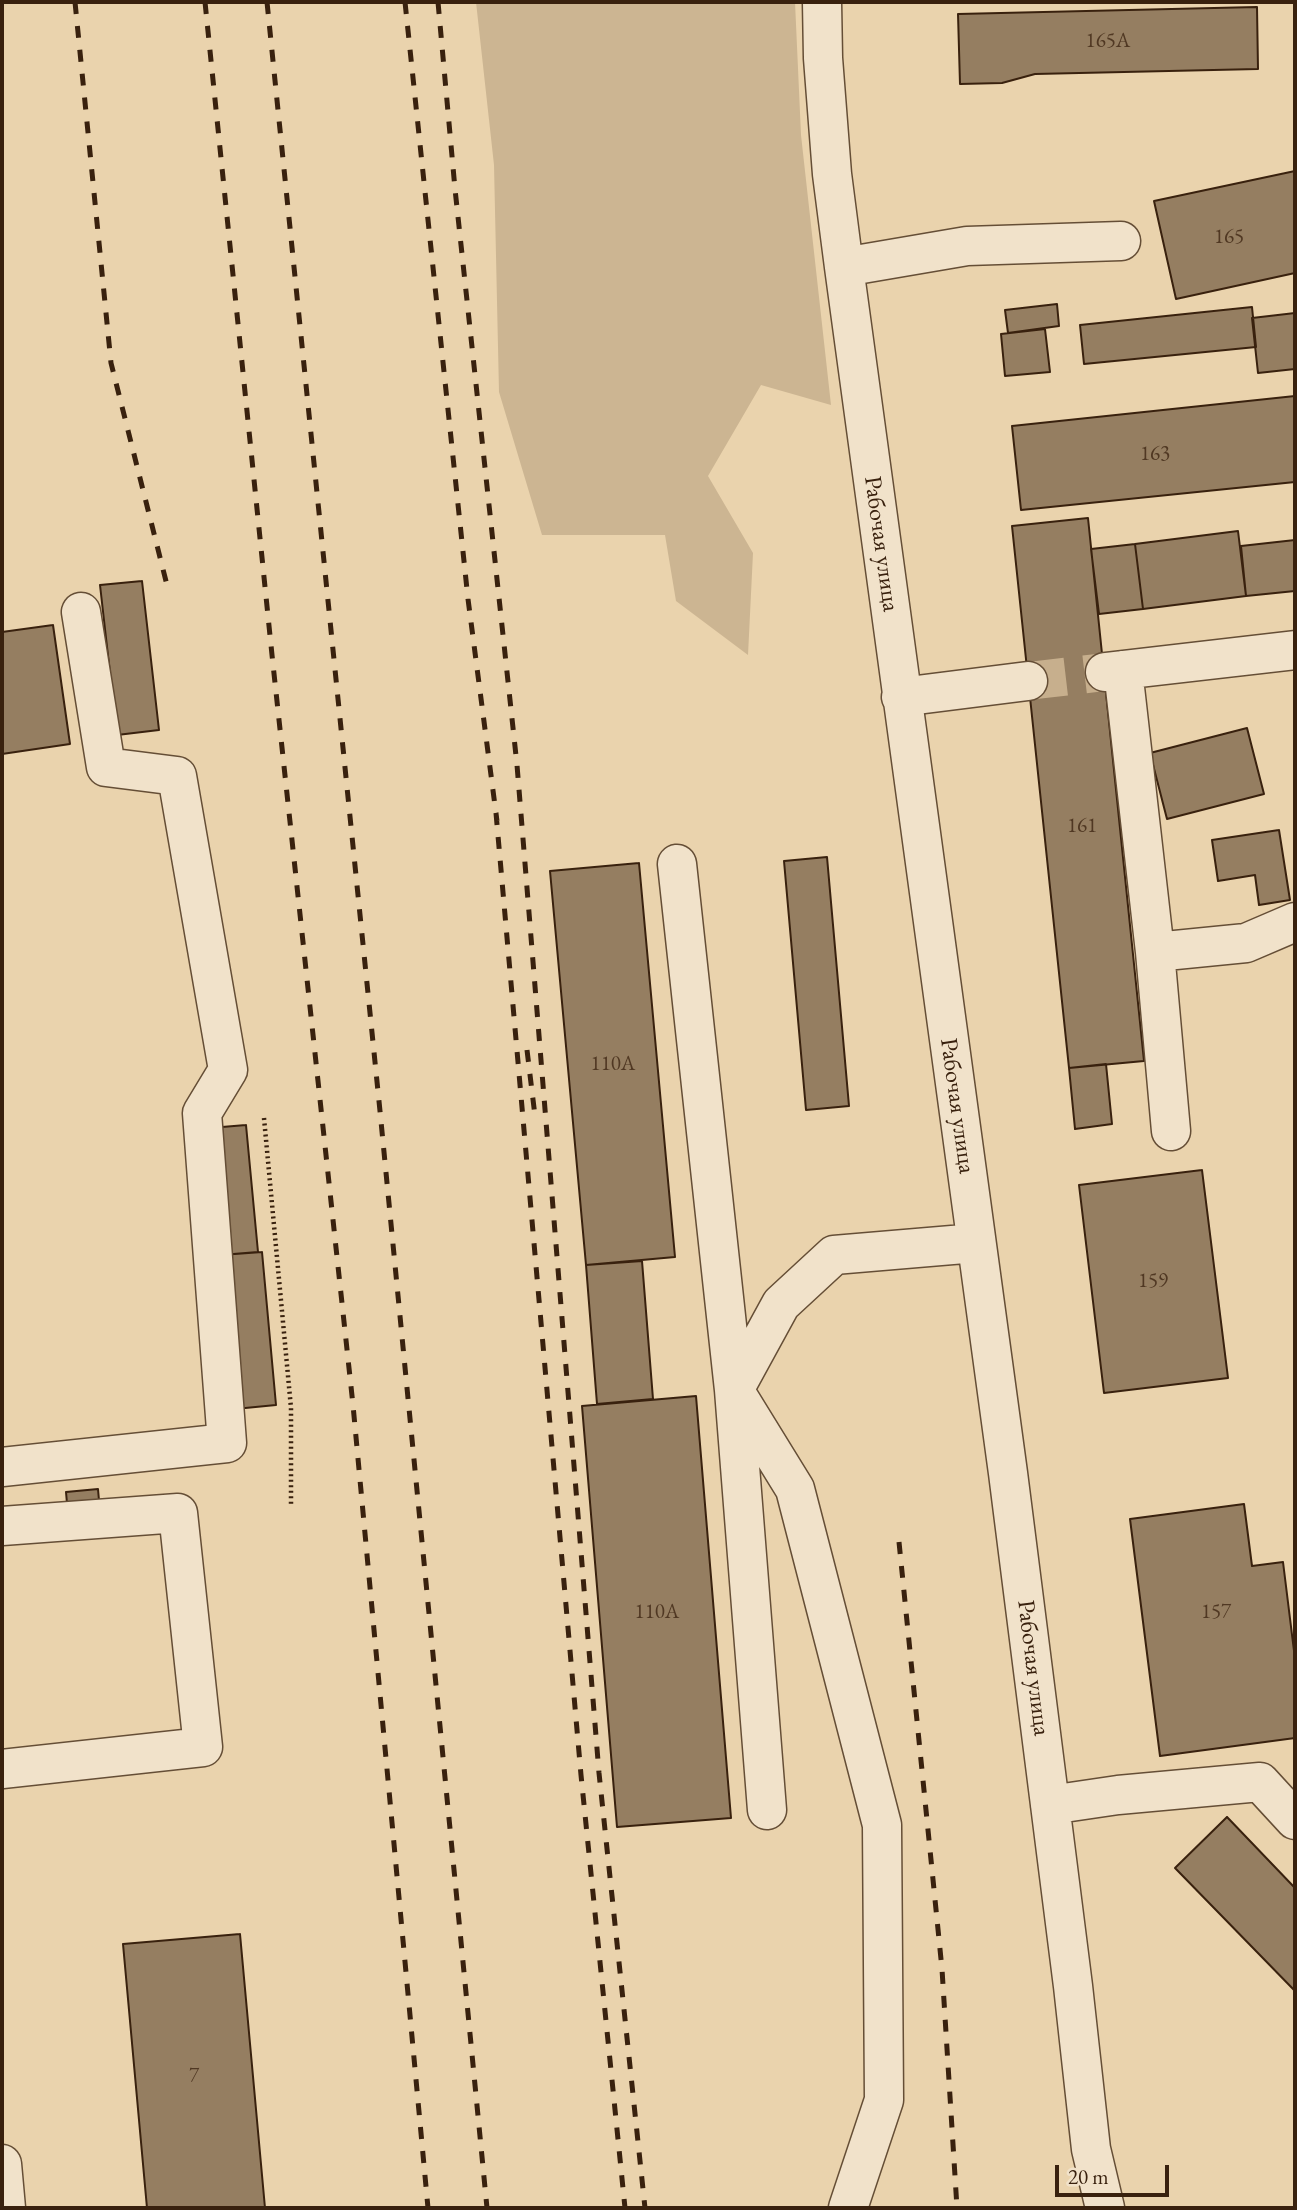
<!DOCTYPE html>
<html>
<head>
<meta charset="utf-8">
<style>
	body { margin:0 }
	#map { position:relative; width:1297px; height:2210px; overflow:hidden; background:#ead3ad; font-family:"EB Garamond",serif }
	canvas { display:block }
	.frame { position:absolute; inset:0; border:4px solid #39210e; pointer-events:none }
	.scale { position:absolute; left:1055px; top:2165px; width:114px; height:32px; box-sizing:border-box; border:4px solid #39210e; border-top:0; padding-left:9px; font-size:21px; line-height:24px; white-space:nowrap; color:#39210e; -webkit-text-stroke:5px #f1e2ca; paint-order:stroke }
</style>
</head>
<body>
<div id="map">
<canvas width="1297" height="2210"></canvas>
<div class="frame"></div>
<div class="scale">20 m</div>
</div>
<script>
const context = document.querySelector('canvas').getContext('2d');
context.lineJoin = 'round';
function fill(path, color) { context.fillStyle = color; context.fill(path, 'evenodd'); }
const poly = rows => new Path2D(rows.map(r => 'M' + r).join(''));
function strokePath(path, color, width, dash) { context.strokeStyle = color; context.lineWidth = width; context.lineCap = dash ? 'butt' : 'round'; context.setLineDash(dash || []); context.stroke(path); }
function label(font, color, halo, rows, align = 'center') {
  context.font = font + ' "EB Garamond",serif'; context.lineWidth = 7; context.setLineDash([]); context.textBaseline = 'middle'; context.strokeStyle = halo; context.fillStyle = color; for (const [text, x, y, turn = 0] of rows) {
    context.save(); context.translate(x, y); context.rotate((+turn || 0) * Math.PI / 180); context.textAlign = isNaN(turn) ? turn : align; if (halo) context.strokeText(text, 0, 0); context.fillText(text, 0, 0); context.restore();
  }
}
fill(poly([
	[476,2,795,2,801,135,831,405,761,385,708,476,753,553,748,655,676,601,665,535,542,535,499,392,494,165]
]), '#ccb592');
const building = poly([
	[1257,7,1258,69,1035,74,1002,83,960,84,958,14,1257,7],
	[1295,171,1295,273,1176,299,1154,201,1295,171],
	[1057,304,1059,326,1008,333,1005,310,1057,304],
	[1252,307,1256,347,1084,364,1080,325,1252,307],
	[1295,313,1295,369,1258,373,1252,318,1295,313],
	[1045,329,1050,372,1005,376,1001,334,1045,329],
	[1295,396,1295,482,1021,510,1012,426,1295,396],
	[1088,518,1144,1061,1069,1068,1012,526,1088,518],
	[1238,531,1246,596,1143,609,1135,544,1238,531],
	[1295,540,1295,591,1246,596,1241,546,1295,540],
	[1135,544,1143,609,1099,614,1091,549,1135,544],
	[142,581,159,730,117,735,100,585,142,581],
	[53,625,70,744,2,754,2,632,53,625],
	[1247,728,1264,794,1167,819,1150,753,1247,728],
	[1279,830,1290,900,1259,905,1255,875,1218,881,1212,840,1279,830],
	[827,857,849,1106,806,1110,784,861,827,857],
	[639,863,675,1257,586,1265,550,871,639,863],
	[1106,1064,1112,1124,1075,1129,1069,1068,1106,1064],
	[246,1125,258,1252,221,1255,210,1128,246,1125],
	[1202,1170,1228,1378,1104,1393,1079,1185,1202,1170],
	[262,1252,276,1405,235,1409,221,1255,262,1252],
	[642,1261,653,1399,597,1404,586,1265,642,1261],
	[696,1396,731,1818,617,1827,582,1406,696,1396],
	[98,1489,100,1512,68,1515,66,1492,98,1489],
	[1244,1504,1252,1566,1283,1562,1295,1659,1295,1738,1160,1756,1130,1519,1244,1504],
	[1227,1817,1295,1888,1295,1991,1175,1868,1227,1817],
	[240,1934,265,2208,147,2208,123,1944,240,1934]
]);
fill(building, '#957e61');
strokePath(building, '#39210e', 2);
strokePath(poly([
	[1028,681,1105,672]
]), '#c7af8d', 38, [38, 19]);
const minor = poly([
	[822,2,823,58,832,174,844,267,1008,1473,1073,1986,1091,2149,1105,2208],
	[844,267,967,246,1121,241],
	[1123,670,1155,952,1171,1131],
	[1105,672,1295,650],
	[901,697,1028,681],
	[677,864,734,1390,795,1489,882,1825,884,2100,848,2208],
	[1155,952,1246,943,1295,922],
	[2,1467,227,1443,202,1113,228,1070,177,776,106,767,81,612],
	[2,1526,178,1513,203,1747,2,1769],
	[1050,1805,1118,1795,1260,1782,1295,1820],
	[767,1810,734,1390,781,1304,834,1255,976,1243],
	[2,2164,6,2208]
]);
strokePath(minor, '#654e36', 41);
strokePath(poly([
	[264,1118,291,1408,291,1506]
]), '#39210e', 4.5, [2, 3.5]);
strokePath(minor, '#f1e2ca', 38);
strokePath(poly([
	[75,2,111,363,169,593],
	[205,2,272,655,353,1405,428,2208],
	[267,2,380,1111,487,2208],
	[405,2,468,599,497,821],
	[438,2,455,189,517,765,599,1773,645,2208],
	[496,813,581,1775,625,2208],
	[527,1050,535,1116],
	[899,1542,942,1969,957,2208]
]), '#39210e', 5, [12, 12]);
label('21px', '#503823', null, [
	["165А",1108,41],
	["165",1229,237],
	["163",1155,454],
	["161",1082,826],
	["110А",613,1064],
	["159",1153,1281],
	["110А",657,1612],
	["157",1216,1612],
	["7",194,2076]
]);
label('24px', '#39210e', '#f1e2ca', [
	["Рабочая улица",881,544,82],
	["Рабочая улица",957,1106,82],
	["Рабочая улица",1033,1668,83]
]);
</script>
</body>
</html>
